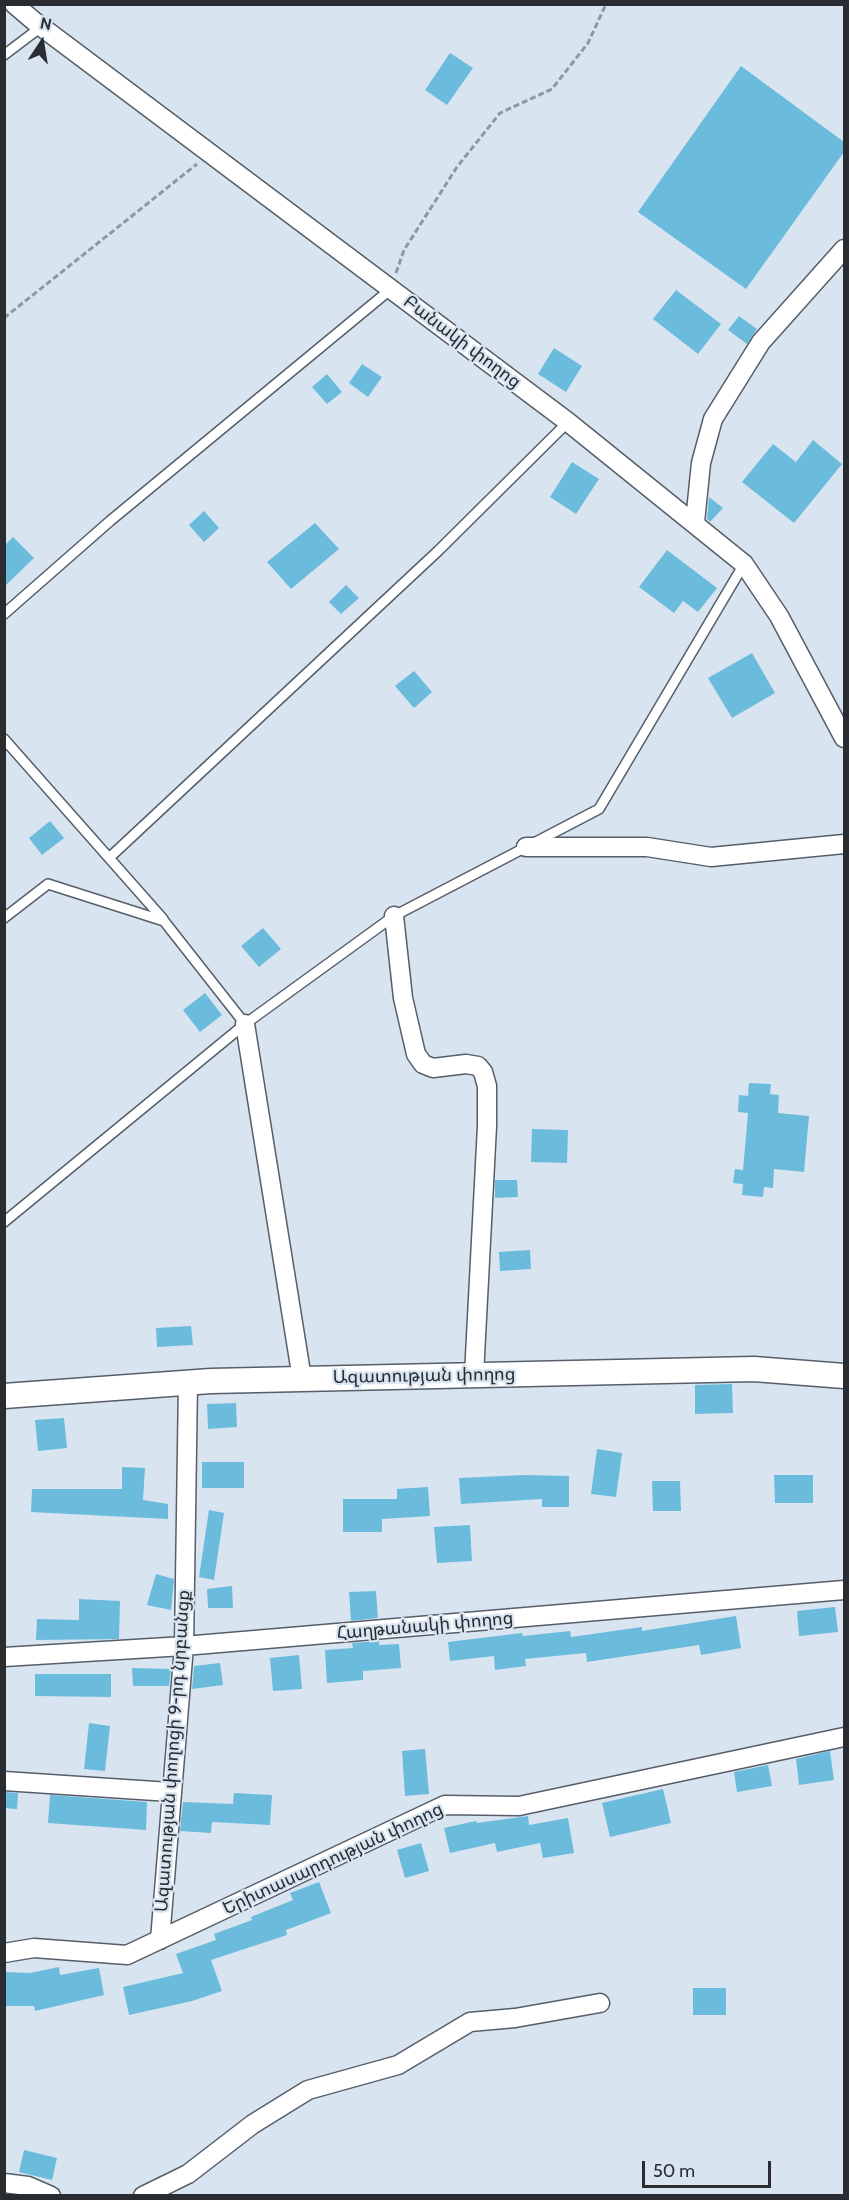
<!DOCTYPE html>
<html>
<head>
<meta charset="utf-8">
<style>
	body { margin:0 }
	#map { position:relative; width:849px; height:2200px; overflow:hidden; background:#d9e4f1; font-family:Cabin,sans-serif }
	canvas { display:block }
	.frame { position:absolute; inset:0; border:6px solid #292d32; pointer-events:none }
	.north { position:absolute; left:12px; top:12px; width:60px; height:60px; -webkit-text-stroke:4px #d9e4f1; paint-order:stroke; rotate:12deg; font-size:16px; font-weight:700; line-height:24px; text-align:center; color:#292d32 }
	.north::after { content:''; display:block; margin:auto; width:21px; height:27px; background:#292d32; clip-path:polygon(50% 0,100% 100%,50% 72%,0 100%) }
	.scale { position:absolute; left:642px; top:2161px; width:129px; height:27px; box-sizing:border-box; border:3px solid #292d32; border-top:0; padding-left:8px; font-size:18px; line-height:21px; white-space:nowrap; color:#292d32; -webkit-text-stroke:4px #d9e4f1; paint-order:stroke }
</style>
</head>
<body>
<div id="map">
<canvas width="849" height="2200"></canvas>
<div class="frame"></div>
<div class="north">N</div>
<div class="scale">50 m</div>
</div>
<script>
const context = document.querySelector('canvas').getContext('2d');
context.lineJoin = 'round';
function fill(path, color) { context.fillStyle = color; context.fill(path, 'evenodd'); }
const poly = rows => new Path2D(rows.map(r => 'M' + r).join(''));
function strokePath(path, color, width, dash) { context.strokeStyle = color; context.lineWidth = width; context.lineCap = dash ? 'butt' : 'round'; context.setLineDash(dash || []); context.stroke(path); }
function label(font, color, halo, rows, align = 'center') {
  context.font = font + ' Cabin,"Noto Sans Armenian",sans-serif'; context.lineWidth = 4.5; context.setLineDash([]); context.textBaseline = 'middle'; context.strokeStyle = halo; context.fillStyle = color; for (const [text, x, y, turn = 0] of rows) {
    context.save(); context.translate(x, y); context.rotate((+turn || 0) * Math.PI / 180); context.textAlign = isNaN(turn) ? turn : align; if (halo) context.strokeText(text, 0, 0); context.fillText(text, 0, 0); context.restore();
  }
}
fill(poly([
	[450,53,473,68,447,105,425,90],
	[741,66,844,142,844,152,746,289,638,212],
	[676,290,721,324,698,354,653,319],
	[739,316,757,329,747,344,728,330],
	[554,348,582,366,566,392,538,374],
	[362,364,382,377,368,397,349,383],
	[327,374,342,392,327,404,312,387],
	[813,440,842,464,794,523,742,482,773,444,796,462],
	[572,462,599,479,576,514,550,497],
	[709,497,723,508,710,522,707,519],
	[204,511,219,528,204,542,189,525],
	[315,523,339,549,291,589,267,562],
	[13,537,34,558,4,587,4,546],
	[667,550,717,588,698,612,683,601,674,613,639,587],
	[346,585,359,598,341,614,329,602],
	[752,653,775,693,732,718,708,678],
	[414,671,432,692,414,708,395,686],
	[50,821,64,838,42,855,29,838],
	[263,928,281,949,259,967,241,946],
	[205,993,222,1015,200,1032,183,1010],
	[749,1083,771,1084,770,1094,779,1095,778,1113,809,1116,804,1172,774,1169,773,1188,764,1187,763,1197,742,1195,743,1184,733,1183,735,1169,743,1170,748,1113,738,1112,739,1095,748,1096],
	[532,1129,568,1130,567,1163,531,1162],
	[495,1180,517,1180,518,1197,495,1198],
	[530,1250,531,1269,500,1271,499,1252],
	[191,1326,193,1345,157,1347,156,1328],
	[732,1384,733,1413,695,1414,695,1385],
	[236,1403,237,1427,208,1429,207,1404],
	[64,1418,67,1448,38,1451,35,1420],
	[597,1449,622,1453,616,1497,591,1494],
	[202,1462,244,1462,244,1488,202,1488],
	[122,1467,145,1468,143,1500,168,1504,168,1519,31,1512,32,1489,122,1489],
	[526,1475,569,1476,569,1507,542,1507,542,1499,461,1504,459,1478],
	[774,1475,813,1475,813,1503,775,1503],
	[652,1481,680,1481,681,1511,653,1511],
	[428,1487,430,1516,382,1519,382,1532,343,1532,343,1499,397,1499,397,1489],
	[209,1510,224,1513,214,1580,199,1577],
	[470,1525,472,1561,437,1563,434,1527],
	[156,1574,174,1579,171,1610,147,1605],
	[232,1586,233,1608,208,1608,207,1589],
	[376,1591,378,1618,351,1621,349,1592],
	[79,1599,120,1601,119,1639,36,1640,37,1619,79,1620],
	[835,1607,838,1632,799,1636,797,1611],
	[736,1616,741,1648,701,1655,699,1645,587,1662,586,1653,525,1659,526,1666,495,1670,494,1656,450,1661,448,1642,522,1633,523,1636,570,1631,571,1637,642,1627,642,1631],
	[379,1641,379,1645,399,1644,401,1668,363,1671,363,1680,327,1683,325,1650,353,1648,352,1643],
	[299,1655,302,1689,273,1691,270,1658],
	[220,1663,223,1685,192,1689,194,1666],
	[132,1668,171,1669,169,1686,133,1686],
	[35,1674,111,1674,111,1697,35,1696],
	[89,1723,110,1726,105,1771,84,1769],
	[425,1749,429,1794,405,1796,402,1751],
	[830,1751,834,1780,799,1785,796,1759],
	[768,1765,772,1786,737,1792,734,1772],
	[663,1789,671,1823,610,1837,602,1803],
	[4,1792,18,1793,17,1809,4,1808],
	[234,1793,272,1795,270,1825,212,1822,211,1833,180,1831,183,1802,233,1804],
	[50,1795,147,1802,146,1830,48,1823],
	[528,1816,529,1825,568,1818,574,1853,543,1858,540,1843,497,1852,495,1843,450,1853,444,1828,476,1821,477,1823],
	[421,1843,429,1871,405,1878,397,1850],
	[319,1882,331,1913,286,1930,287,1935,211,1960,222,1991,192,2001,129,2015,123,1987,183,1973,176,1954,216,1940,214,1934,252,1920,251,1917,293,1900,290,1893],
	[59,1967,60,1975,99,1968,104,1995,35,2011,34,2006,4,2006,4,1972,30,1973],
	[693,1988,726,1988,726,2015,693,2015],
	[24,2150,57,2158,52,2180,19,2172]
]), '#6bbbdd');
const lane = poly([
	[4,55,41,27],
	[4,614,110,521,391,289],
	[4,739,163,919],
	[109,858,438,551,568,422],
	[4,918,48,884,164,921,245,1024],
	[4,1222,245,1024,394,916,599,809,744,564]
]);
const street = poly([
	[14,4,35,22,568,422,744,564,779,616,844,738],
	[695,522,701,463,713,419,761,342,844,249],
	[526,847,647,847,711,857,844,844],
	[394,916,403,998,416,1054,423,1064,433,1068,466,1064,478,1066,483,1072,487,1086,487,1126,474,1375],
	[245,1024,302,1379],
	[4,1657,184,1646,844,1590],
	[4,1781,170,1792],
	[160,1940,184,1646,188,1382],
	[4,1953,34,1948,127,1955,445,1805,519,1806,844,1737],
	[4,2183,28,2186,51,2196],
	[143,2196,188,2174,253,2124,308,2090,398,2065,470,2022,515,2018,600,2003]
]);
const secondary = poly([
	[4,1396,211,1381,754,1369,844,1376]
]);
strokePath(lane, '#555e69', 12);
strokePath(street, '#555e69', 21);
strokePath(secondary, '#555e69', 27);
strokePath(poly([
	[396,273,404,250,457,167,500,113,552,89,588,43,606,4],
	[4,318,197,164]
]), '#8f97a0', 3, [6, 3]);
strokePath(lane, '#fff', 9);
strokePath(street, '#fff', 18);
strokePath(secondary, '#fff', 24);
label('18px', '#292d32', '#d9e4f1', [
	["Բանակի փողոց",462,342,37],
	["Ազատության փողոց",424,1376,-1],
	["Հաղթանակի փողոց",425,1626,-5],
	["Ազատության փողոցի 9-րդ նրբանցք",173,1751,-86],
	["Երիտասարդության փողոց",333,1859,-25]
]);
</script>
</body>
</html>
